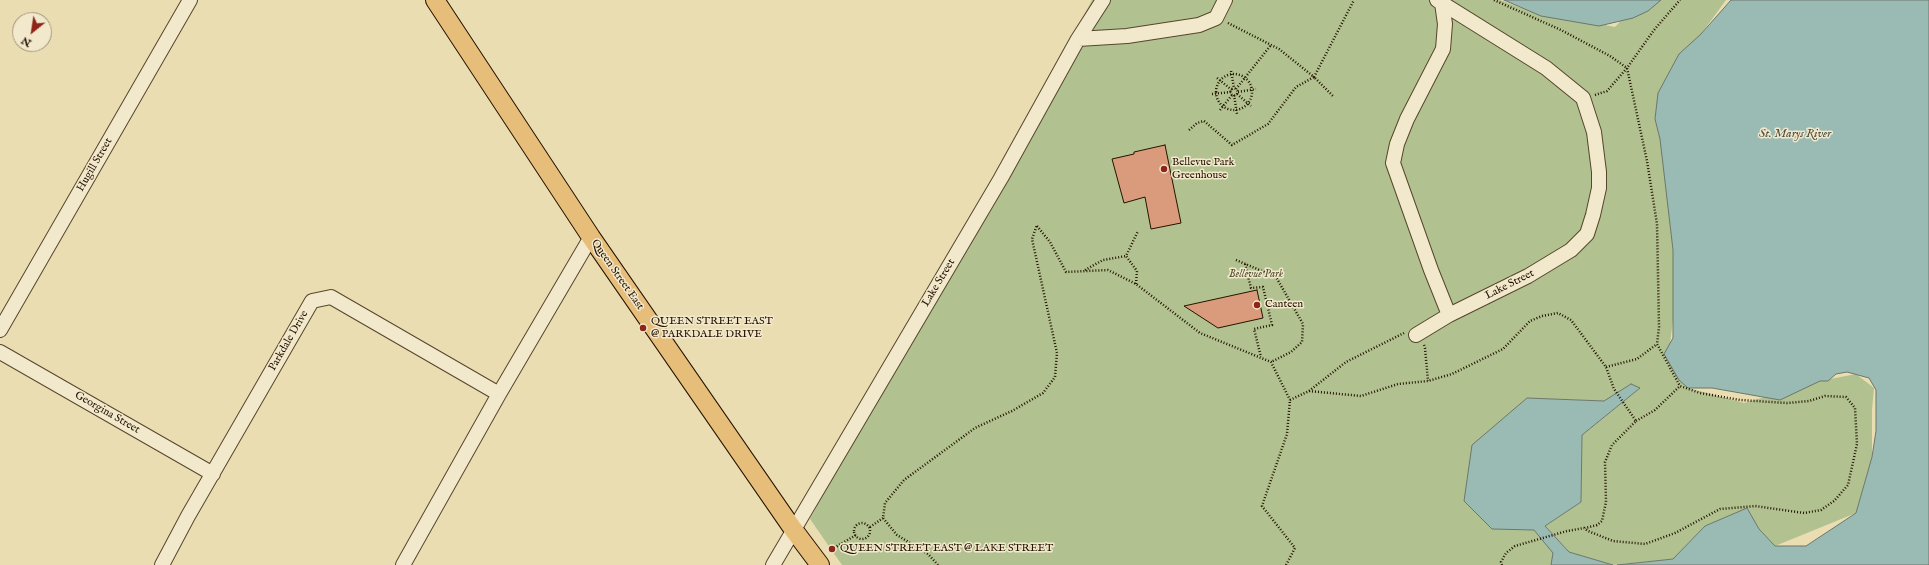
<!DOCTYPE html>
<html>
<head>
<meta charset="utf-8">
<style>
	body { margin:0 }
	#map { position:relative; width:1929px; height:565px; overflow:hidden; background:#ebddb2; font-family:"IM FELL English",serif }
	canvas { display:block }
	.north { position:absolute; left:12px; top:12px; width:40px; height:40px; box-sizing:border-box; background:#f2e9cd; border:1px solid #a0937b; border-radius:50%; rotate:210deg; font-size:11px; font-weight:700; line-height:16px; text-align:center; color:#251300 }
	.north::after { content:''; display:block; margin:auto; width:14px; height:18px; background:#8f2418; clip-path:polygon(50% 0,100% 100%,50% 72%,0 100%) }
</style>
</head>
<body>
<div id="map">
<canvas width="1929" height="565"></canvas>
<div class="north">N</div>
</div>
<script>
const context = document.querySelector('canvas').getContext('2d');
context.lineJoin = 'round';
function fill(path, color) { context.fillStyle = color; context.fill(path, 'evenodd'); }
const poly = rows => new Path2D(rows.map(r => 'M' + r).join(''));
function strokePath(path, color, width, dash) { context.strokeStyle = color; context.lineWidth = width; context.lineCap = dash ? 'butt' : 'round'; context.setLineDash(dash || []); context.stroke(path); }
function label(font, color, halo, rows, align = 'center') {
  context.font = font + ' "IM FELL English",serif'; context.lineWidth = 3; context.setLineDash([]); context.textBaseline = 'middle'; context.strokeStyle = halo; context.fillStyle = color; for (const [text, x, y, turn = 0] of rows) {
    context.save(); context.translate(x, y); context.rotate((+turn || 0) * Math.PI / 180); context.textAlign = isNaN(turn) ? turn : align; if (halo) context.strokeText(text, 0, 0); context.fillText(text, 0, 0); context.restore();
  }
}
fill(poly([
	[1092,0,1500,0,1524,9,1615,27,1640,0,1726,0,1658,93,1673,250,1673,320,1668,359,1688,388,1744,403,1820,381,1856,374,1874,388,1872,410,1872,457,1856,513,1775,546,1759,529,1747,508,1705,526,1673,559,1613,565,1569,552,1545,526,1581,502,1582,435,1639,389,1631,384,1604,401,1527,398,1492,529,1534,530,1554,553,1560,565,842,565,810,519]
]), '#b1c290');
const water = poly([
	[1504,0,1661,0,1648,11,1633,18,1599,26,1541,16,1504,0],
	[1731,0,1929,0,1929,565,1617,565,1673,559,1705,526,1747,508,1759,529,1775,546,1806,546,1856,513,1872,457,1876,431,1876,390,1869,378,1847,372,1836,374,1828,381,1820,381,1780,400,1712,388,1688,388,1679,380,1664,354,1673,338,1673,250,1660,139,1655,119,1658,93,1679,54,1701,34,1731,0],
	[1631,384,1640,388,1582,435,1581,502,1545,526,1569,552,1613,565,1551,565,1553,553,1534,530,1492,529,1464,501,1472,445,1527,398,1604,401,1631,384]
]);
fill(water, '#9abab4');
strokePath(water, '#6b776c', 1);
const building = poly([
	[1165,145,1181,223,1151,229,1145,197,1124,203,1112,159,1134,154,1134,152,1165,145],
	[1257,290,1263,318,1218,328,1184,306,1257,290]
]);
fill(building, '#d99b7b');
strokePath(building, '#251300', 1);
const minor = poly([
	[1442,3,1445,24,1443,49,1407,119,1397,144,1393,163,1431,270,1449,315],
	[1078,39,1127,36,1199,25,1216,18,1225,0],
	[0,330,190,0],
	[1416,335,1449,315,1528,276,1571,250,1587,234,1593,215,1599,188,1599,172,1594,132,1583,98,1546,68,1437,0],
	[0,352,213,474],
	[162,565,188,516,312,301,331,297,499,394],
	[403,565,499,394,591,237],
	[773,565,1001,178,1078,39,1103,0]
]);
const major = poly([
	[435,0,591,237,793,529,820,565]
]);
strokePath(minor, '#56462c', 16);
strokePath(major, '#251300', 20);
strokePath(poly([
	[1494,0,1561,30,1610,56,1627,68,1647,161,1657,224,1659,327,1657,344,1680,386,1700,393,1740,400,1787,403,1809,401,1825,396,1846,397,1855,408,1857,444,1848,485,1834,501,1821,510,1804,513,1755,506,1720,509,1675,533,1645,544,1613,541,1588,531,1584,528,1567,531,1515,546,1506,553,1501,562,1502,565],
	[1228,23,1279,49,1314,77,1354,0],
	[1231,71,1234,88],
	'1216 92a18 18 0 1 1 36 0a18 18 0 1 1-36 0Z',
	[1217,78,1232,90],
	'1230.5 92a3.5 3.5 0 1 1 7 0a3.5 3.5 0 1 1-7 0Z',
	[1236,89,1271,45],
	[1238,92,1256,89],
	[1212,94,1231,92],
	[1237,94,1251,106],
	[1234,95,1237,114],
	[1595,95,1607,91,1627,68,1654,30,1680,0],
	[1220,110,1232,95],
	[1189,130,1197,123,1204,121,1232,145,1268,124,1296,87,1314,77,1333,96],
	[1037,226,1050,242,1066,272,1108,270,1136,284,1200,333,1271,362,1290,400],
	[1236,260,1276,277,1303,324,1302,342,1291,352,1271,362],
	[1245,264,1251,288,1263,287,1272,325,1254,329,1261,357],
	[1085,270,1103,260,1126,256],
	[1136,284,1137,271,1126,256,1138,231],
	[1424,345,1425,348,1428,381],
	[1606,367,1637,359,1657,344],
	[1309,391,1361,396,1398,384,1428,381,1452,374,1503,349,1530,321,1542,316,1558,313,1571,320,1606,367,1614,389,1636,421,1612,445,1605,462,1606,502,1602,521,1597,525,1585,528],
	[1636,421,1655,410,1680,386],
	'854 531a8 8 0 1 1 16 0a8 8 0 1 1-16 0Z',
	[870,527,883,518],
	[829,551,856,535],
	[938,565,928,554,897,535,883,518,885,503,904,480,975,428,1012,411,1043,393,1055,377,1057,353,1032,239,1037,225],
	[1286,565,1295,548,1262,506,1287,434,1290,400,1309,391,1346,362,1404,333]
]), '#251300', 2.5, [1, 2]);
strokePath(minor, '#f2e9cd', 14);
strokePath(major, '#e6be79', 18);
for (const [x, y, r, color] of [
	[1164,169,4,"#8f2418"],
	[1257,305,4,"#8f2418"],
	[643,328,4,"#8f2418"],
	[832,549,4,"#8f2418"]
]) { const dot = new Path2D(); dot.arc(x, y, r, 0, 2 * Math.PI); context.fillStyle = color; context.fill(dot); strokePath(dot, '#f2e9cd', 1.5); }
label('11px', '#251300', '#f2e9cd', [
	["Bellevue Park",1172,163],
	["Greenhouse",1172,176],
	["Canteen",1265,305],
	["QUEEN STREET EAST",651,322],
	["@ PARKDALE DRIVE",651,335],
	["QUEEN STREET EAST @ LAKE STREET",840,549]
], 'left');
label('11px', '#251300', '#f2e9cd', [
	["Hugill Street",95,165,-60],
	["Queen Street East",617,275,55],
	["Lake Street",939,283,-59],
	["Lake Street",1510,285,-27],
	["Parkdale Drive",289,341,-60],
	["Georgina Street",107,413,30]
]);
label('italic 11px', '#565032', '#f2e9cd', [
	["Bellevue Park",1256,275]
]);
label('italic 12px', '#4e4d3f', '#f2e9cd', [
	["St. Marys River",1795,135]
]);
</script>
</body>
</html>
